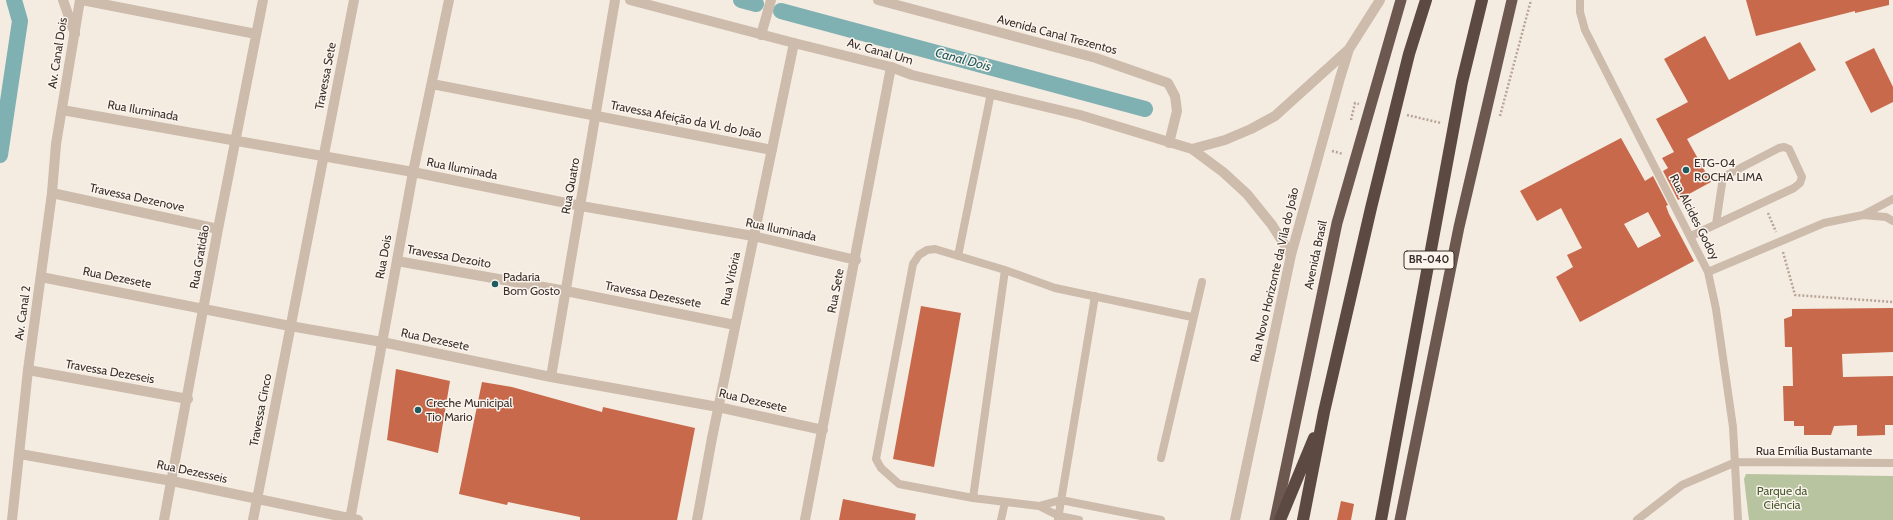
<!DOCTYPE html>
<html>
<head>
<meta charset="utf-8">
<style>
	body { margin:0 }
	canvas { display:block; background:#f4ebe1 }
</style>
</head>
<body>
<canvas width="1893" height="520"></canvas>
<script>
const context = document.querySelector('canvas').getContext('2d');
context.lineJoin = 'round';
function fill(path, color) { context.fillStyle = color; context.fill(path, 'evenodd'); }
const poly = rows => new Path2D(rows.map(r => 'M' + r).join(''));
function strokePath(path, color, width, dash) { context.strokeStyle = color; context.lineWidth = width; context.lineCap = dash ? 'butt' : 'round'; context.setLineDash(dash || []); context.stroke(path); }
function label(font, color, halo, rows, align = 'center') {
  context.font = font + ' Cabin,sans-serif'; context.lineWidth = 3; context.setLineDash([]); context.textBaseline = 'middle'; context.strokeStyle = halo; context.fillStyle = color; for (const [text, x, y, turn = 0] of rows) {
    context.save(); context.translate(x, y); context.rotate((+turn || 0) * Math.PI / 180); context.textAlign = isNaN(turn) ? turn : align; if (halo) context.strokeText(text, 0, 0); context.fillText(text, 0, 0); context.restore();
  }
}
fill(poly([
	[1746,474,1893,476,1893,520,1749,520,1744,479]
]), '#b8c4a0');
strokePath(poly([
	[741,0,756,4],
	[781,11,1145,109],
	[0,155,20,21,14,0]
]), '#7fb0b2', 16);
fill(poly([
	[1746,0,1889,0,1889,5,1855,13,1855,11,1756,36],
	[1705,36,1729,80,1800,42,1816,70,1687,139,1711,182,1678,200,1663,171,1668,168,1662,158,1674,152,1656,119,1688,102,1664,59],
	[1874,48,1893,87,1893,102,1871,113,1845,62],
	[1621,138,1645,181,1653,176,1668,205,1666,206,1669,214,1694,261,1580,322,1556,277,1573,267,1567,255,1582,248,1561,208,1537,221,1520,191],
	[1648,212,1661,236,1638,248,1624,224],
	[921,306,961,313,934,467,893,459],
	[1893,308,1893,352,1842,354,1843,377,1893,376,1893,425,1885,425,1885,435,1857,436,1857,425,1834,426,1831,435,1804,435,1804,426,1794,426,1794,421,1784,421,1783,386,1793,386,1792,347,1785,347,1784,319,1792,316,1792,309],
	[396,369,450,381,438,453,387,440],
	[482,382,512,387,602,412,603,407,695,428,677,520,580,520,580,517,508,502,507,505,459,494],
	[843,499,916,514,915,520,839,520],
	[1341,501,1354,504,1351,520,1337,520]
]), '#c8694b');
strokePath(poly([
	[1407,115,1441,123],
	[1500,116,1531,0],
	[1351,120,1355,103,1359,104],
	[1332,151,1343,154],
	[1768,213,1776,232],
	[1783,252,1795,295,1893,302]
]), '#b9a596', 2.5, [2, 2]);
strokePath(poly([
	[1580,0,1580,12,1585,30,1708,272,1716,309,1733,427,1738,520],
	[1863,215,1893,199],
	[1691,236,1794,188,1800,183,1802,177,1789,149,1784,147,1779,148,1723,177,1716,224],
	[958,256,991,93],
	[1708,272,1824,223,1863,215,1886,217,1893,221],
	[1161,458,1202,282],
	[973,498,1005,270],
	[1039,506,1061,500,1161,520],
	[1058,519,1095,296],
	[1001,520,1005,502],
	[1079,520,1059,516,1039,506,973,498,899,484,881,468,876,459,913,264,919,255,927,250,935,249,1005,270,1055,288,1192,317],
	[1637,520,1682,485,1736,462,1893,463]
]), '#cdbbac', 8);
strokePath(poly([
	[63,0,75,34],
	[82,0,256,34],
	[878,0,1096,58,1168,83,1175,96,1177,111,1169,143],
	[761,35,771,0],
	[432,84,772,150],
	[62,110,413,172,581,206,753,236,856,260],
	[52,193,218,229],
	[397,261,566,291,735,325],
	[41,277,290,326,382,342,551,377,718,407,823,430],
	[28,370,188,399],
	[551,377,615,0],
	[20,454,172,481,358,520],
	[164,520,218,229,263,0],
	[253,520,354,0],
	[350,520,413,172,449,0],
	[697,520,712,438,794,43],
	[805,520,891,67]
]), '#cdbbac', 10);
strokePath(poly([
	[630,0,794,43,891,67,912,75,1080,115,1192,149,1223,172,1247,194,1272,225,1291,255],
	[1192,149,1225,140,1251,129,1275,116,1348,50],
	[12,520,28,370,52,193,56,144,80,0],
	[1235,520,1291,255,1340,78,1349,49,1380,0]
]), '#cdbbac', 10);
strokePath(poly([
	[1275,520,1337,223,1401,0],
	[1400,520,1459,227,1512,0]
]), '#6c584f', 11);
strokePath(poly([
	[1280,520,1314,438],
	[1303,520,1324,412,1371,208,1409,54,1426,0],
	[1381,520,1462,82,1482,0]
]), '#5c4a42', 12);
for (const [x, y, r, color] of [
	[1686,170,4,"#1f5a5e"],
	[495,284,4,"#1f5a5e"],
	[418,410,4,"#1f5a5e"]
]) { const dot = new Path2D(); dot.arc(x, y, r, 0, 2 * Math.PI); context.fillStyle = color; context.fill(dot); strokePath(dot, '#fbf5ee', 1.5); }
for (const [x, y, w] of [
	[1429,260,50]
]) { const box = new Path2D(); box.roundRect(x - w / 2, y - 9, w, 18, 3); context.fillStyle = '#fbf5ee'; context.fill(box); strokePath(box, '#3b302b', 1); }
label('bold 11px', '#3b302b', null, [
	["BR-040",1429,260]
]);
label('12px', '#3b302b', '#fbf5ee', [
	["Avenida Canal Trezentos",1057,35,15],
	["Av. Canal Um",880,52,16],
	["Av. Canal Dois",58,53,-81],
	["Travessa Sete",326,76,-79],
	["Rua Iluminada",143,111,10],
	["Travessa Afeição da Vl. do João",686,120,11],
	["Rua Iluminada",462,169,11],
	["Rua Quatro",571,186,-80],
	["Travessa Dezenove",137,198,12],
	["Rua Alcides Godoy",1694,217,63],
	["Rua Iluminada",781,230,12],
	["Avenida Brasil",1316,255,-78],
	["Rua Gratidão",200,257,-80],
	["Rua Dois",384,257,-80],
	["Travessa Dezoito",449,257,10],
	["Rua Novo Horizonte da Vila do João",1275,275,-77],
	["Rua Dezesete",117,278,11],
	["Rua Vitória",731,279,-78],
	["Rua Sete",836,291,-79],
	["Travessa Dezessete",653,295,11],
	["Av. Canal 2",23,313,-82],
	["Rua Dezesete",435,340,12],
	["Travessa Dezeseis",110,372,10],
	["Rua Dezesete",753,401,13],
	["Travessa Cinco",261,410,-79],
	["Rua Emília Bustamante",1814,451],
	["Rua Dezesseis",192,472,12]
]);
label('12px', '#3b302b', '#fbf5ee', [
	["ETG-04",1694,163],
	["ROCHA LIMA",1694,177],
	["Padaria",503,277],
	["Bom Gosto",503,291],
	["Creche Municipal",426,403],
	["Tio Mario",426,417]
], 'left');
label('12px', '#4a5a2e', '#fbf5ee', [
	["Parque da",1782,491],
	["Ciência",1782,505]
]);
label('italic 13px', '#1f5a5e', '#fbf5ee', [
	["Canal Dois",963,60,15]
]);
</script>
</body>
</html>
